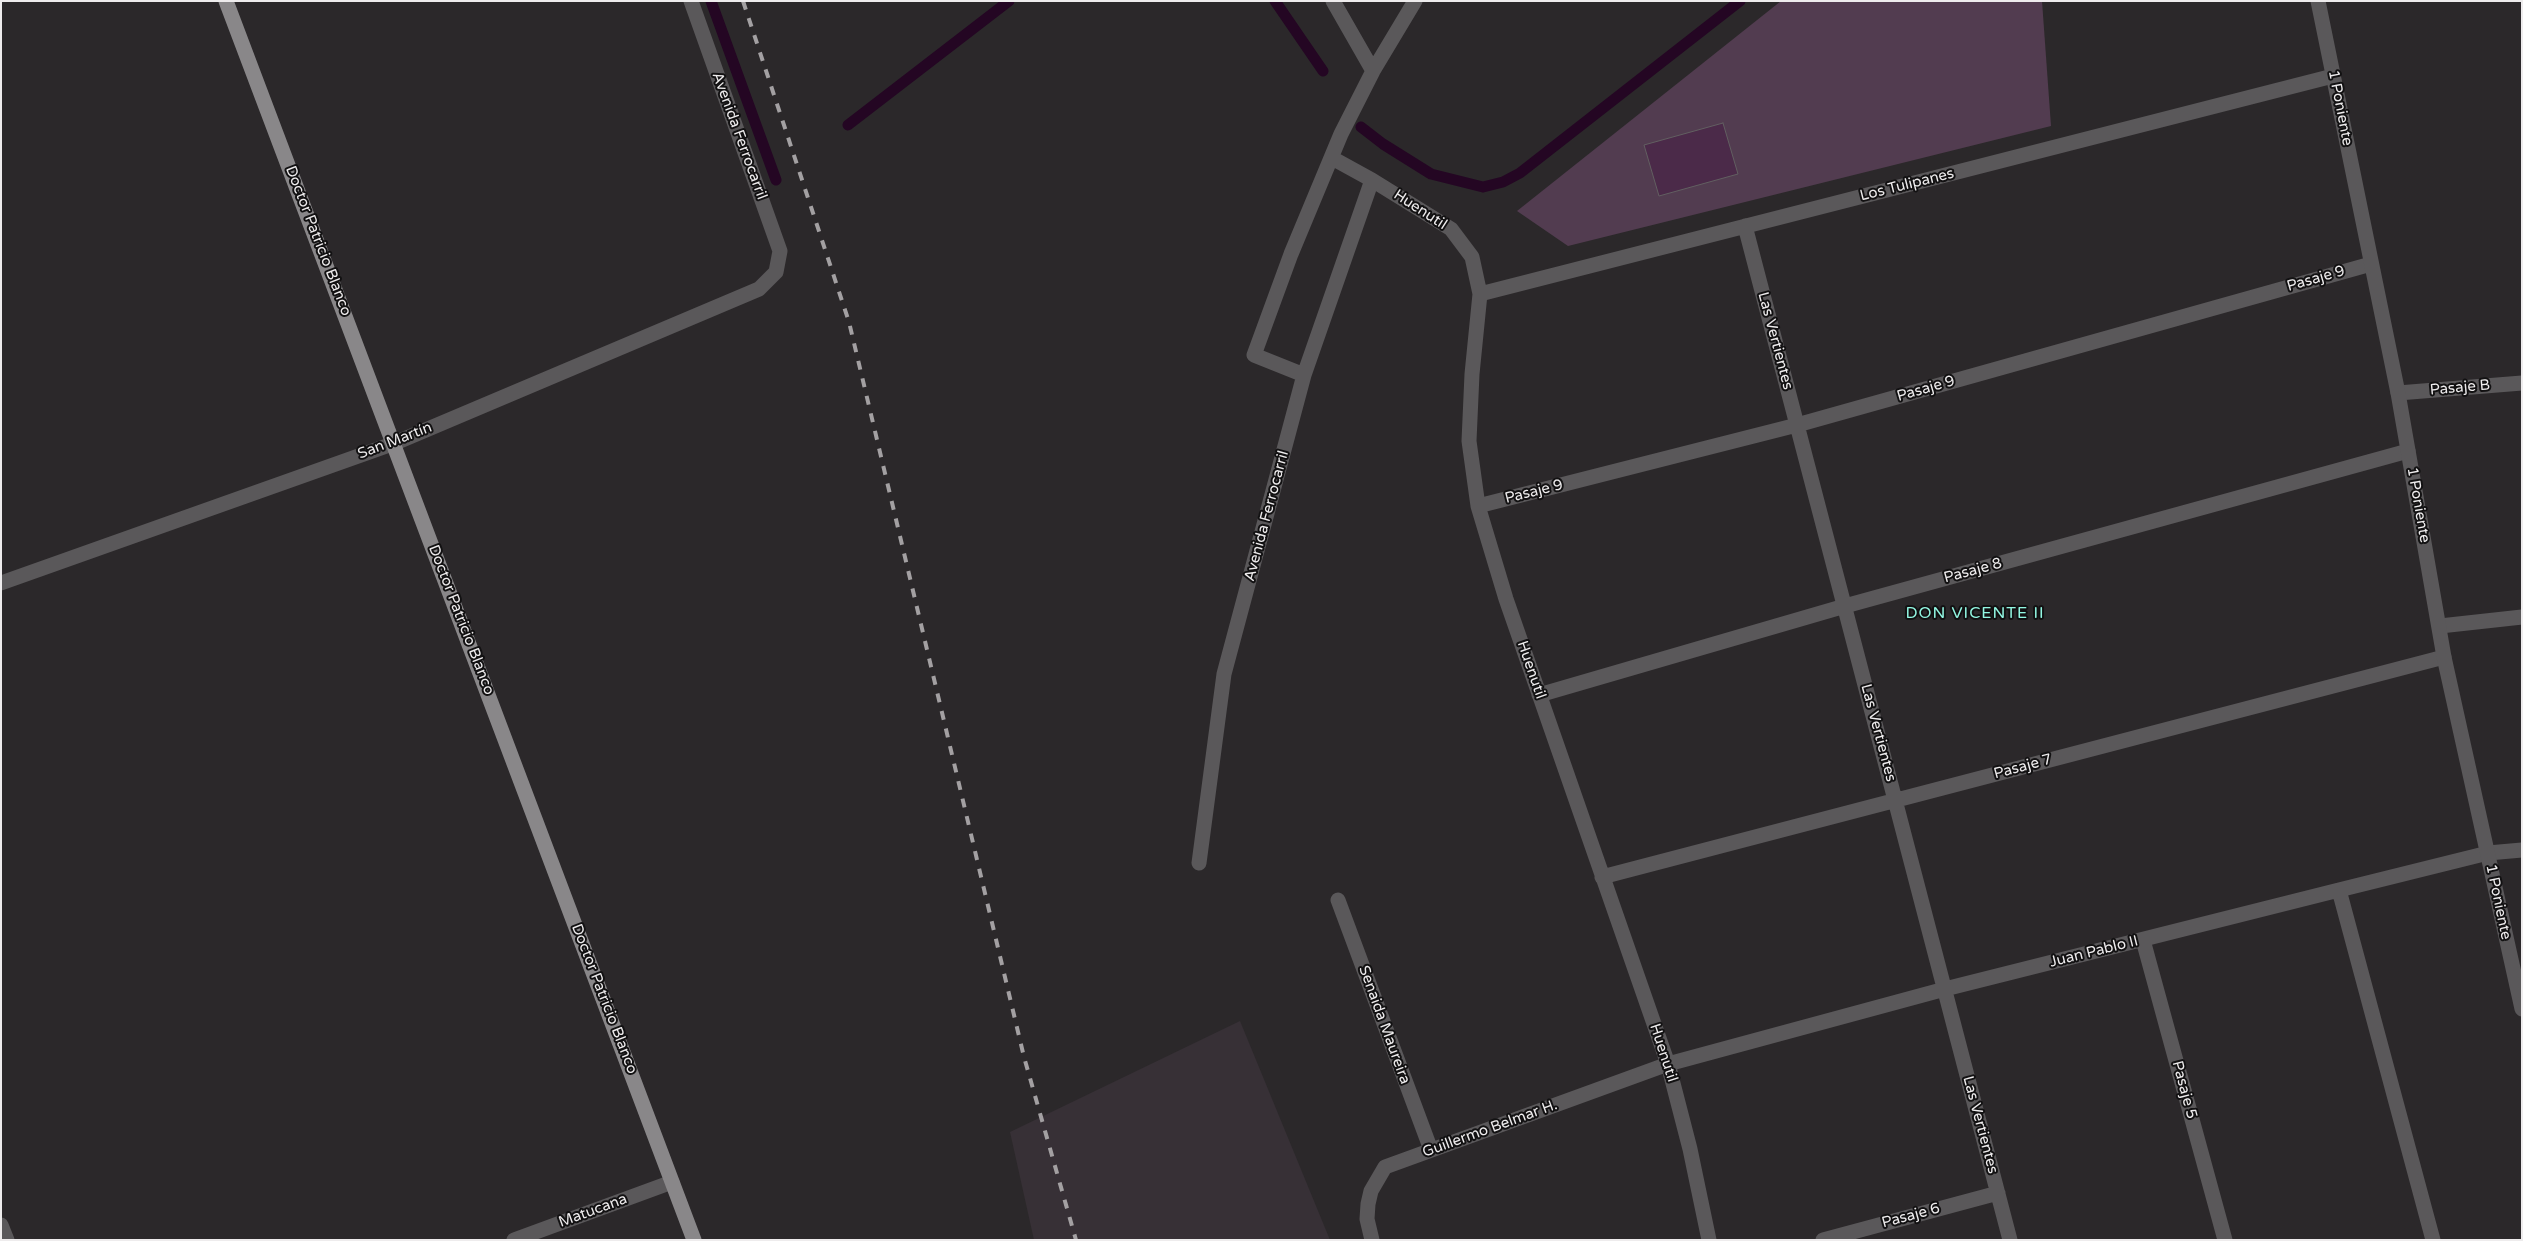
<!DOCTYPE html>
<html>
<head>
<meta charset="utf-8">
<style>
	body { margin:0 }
	#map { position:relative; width:2523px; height:1241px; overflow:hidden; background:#2b282a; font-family:"Varela Round",sans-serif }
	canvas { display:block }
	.frame { position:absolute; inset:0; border:2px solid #eeeced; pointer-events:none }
</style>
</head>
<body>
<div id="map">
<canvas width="2523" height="1241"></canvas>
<div class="frame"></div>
</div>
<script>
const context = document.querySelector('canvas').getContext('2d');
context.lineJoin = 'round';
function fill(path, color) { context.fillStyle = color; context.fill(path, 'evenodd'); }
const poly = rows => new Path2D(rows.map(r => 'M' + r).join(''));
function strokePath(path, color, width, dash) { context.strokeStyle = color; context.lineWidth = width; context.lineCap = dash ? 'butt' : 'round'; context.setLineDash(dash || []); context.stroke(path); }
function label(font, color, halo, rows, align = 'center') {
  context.font = font + ' "Varela Round",sans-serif'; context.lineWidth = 4; context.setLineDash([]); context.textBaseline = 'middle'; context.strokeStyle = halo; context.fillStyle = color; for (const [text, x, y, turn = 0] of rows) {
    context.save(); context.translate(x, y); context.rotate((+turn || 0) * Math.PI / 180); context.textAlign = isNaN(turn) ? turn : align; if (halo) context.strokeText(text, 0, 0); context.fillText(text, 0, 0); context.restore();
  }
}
fill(poly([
	[1240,1021,1330,1240,1034,1240,1010,1132]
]), '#373036');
fill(poly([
	[1781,1,2042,1,2051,126,1568,246,1517,211]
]), '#523c50');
strokePath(poly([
	[711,1,776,180],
	[1275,1,1323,71],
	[848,125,1009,1],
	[1361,127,1383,144,1431,174,1483,187,1503,182,1520,173,1740,1]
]), '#240623', 11);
const building = poly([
	[1723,123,1738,174,1659,196,1644,145,1723,123]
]);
fill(building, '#4b2a49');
strokePath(building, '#625f61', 1);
strokePath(poly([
	[1333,1,1373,71],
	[1332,158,1372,180,1451,229,1472,257,1480,294,1472,374,1469,441,1478,506,1506,599,1668,1064,1690,1149,1709,1240],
	[1745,226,2010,1240],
	[1480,294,2333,76],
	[1304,375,1254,355,1291,254,1341,134,1373,71,1415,1],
	[2398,393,2522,383],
	[1478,506,1797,425,2371,264],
	[1,583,395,443,759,289,776,272,780,251,691,1],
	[2440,626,2522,617],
	[1539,695,1845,606,2408,451],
	[1199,863,1224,674,1304,375,1372,180],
	[1602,877,2444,657],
	[2339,890,2433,1240],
	[1338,900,1431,1150],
	[2143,940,2225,1240],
	[514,1240,672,1182],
	[1372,1240,1367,1219,1368,1204,1371,1191,1385,1167,1668,1064,1945,989,2339,890,2488,853,2522,850],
	[1823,1240,1998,1193]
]), '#5a585a', 15);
strokePath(poly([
	[2318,1,2398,393,2444,657,2522,1009],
	[1,1225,7,1240]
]), '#5a585a', 15);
strokePath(poly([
	[226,1,694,1240]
]), '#898789', 15);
strokePath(poly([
	[743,1,849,322,1024,1057,1076,1240]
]), '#a3a0a2', 4, [9, 9]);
label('15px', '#eeeced', '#121112', [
	["1 Poniente",2340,108,79],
	["Avenida Ferrocarril",739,136,70],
	["Los Tulipanes",1907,185,-14],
	["Huenutil",1420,210,33],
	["Doctor Patricio Blanco",318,241,69],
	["Pasaje 9",2316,279,-16],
	["Las Vertientes",1775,341,75],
	["Pasaje B",2460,388,-5],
	["Pasaje 9",1926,389,-16],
	["San Martín",395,441,-21],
	["Pasaje 9",1534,492,-14],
	["1 Poniente",2418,505,80],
	["Avenida Ferrocarril",1267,516,-75],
	["Pasaje 8",1973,571,-15],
	["Doctor Patricio Blanco",461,620,69],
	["Huenutil",1531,670,71],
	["Las Vertientes",1878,733,75],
	["Pasaje 7",2023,767,-15],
	["1 Poniente",2498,902,78],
	["Juan Pablo II",2094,952,-14],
	["Doctor Patricio Blanco",604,999,69],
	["Senaida Maureira",1384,1025,70],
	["Huenutil",1663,1053,72],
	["Pasaje 5",2184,1090,75],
	["Las Vertientes",1980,1125,75],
	["Guillermo Belmar H.",1490,1129,-20],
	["Matucana",593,1211,-20],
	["Pasaje 6",1911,1216,-15]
]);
context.letterSpacing = '1px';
label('16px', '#93f8e3', '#121112', [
	["DON VICENTE II",1975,614]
]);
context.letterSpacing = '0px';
</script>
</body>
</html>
